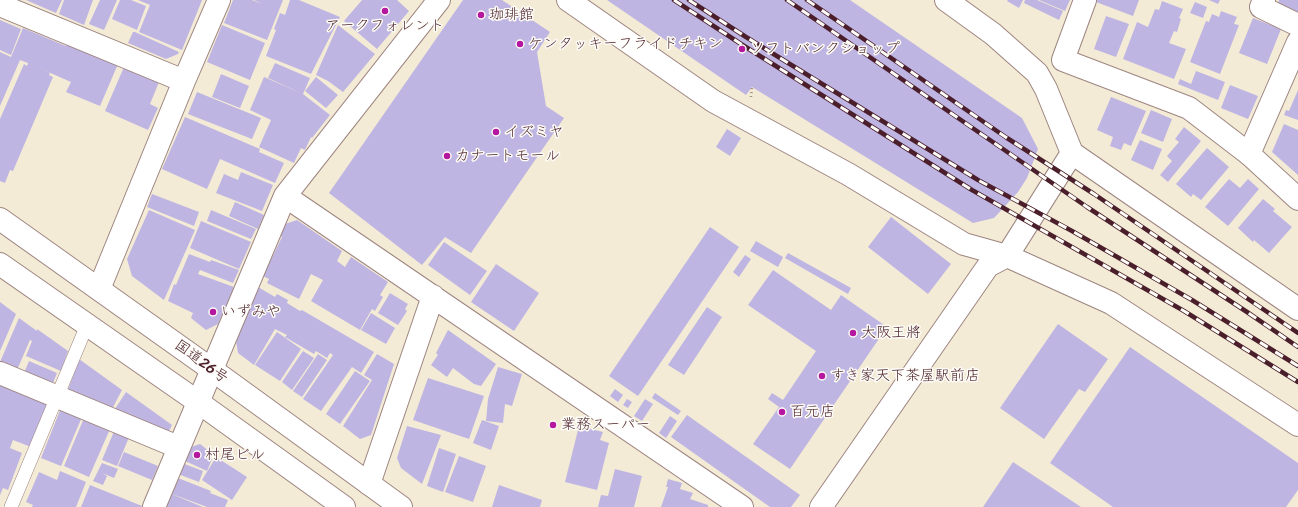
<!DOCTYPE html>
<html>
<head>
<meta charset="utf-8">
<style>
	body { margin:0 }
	canvas { display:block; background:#f3ebd6 }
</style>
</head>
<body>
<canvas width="1298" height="507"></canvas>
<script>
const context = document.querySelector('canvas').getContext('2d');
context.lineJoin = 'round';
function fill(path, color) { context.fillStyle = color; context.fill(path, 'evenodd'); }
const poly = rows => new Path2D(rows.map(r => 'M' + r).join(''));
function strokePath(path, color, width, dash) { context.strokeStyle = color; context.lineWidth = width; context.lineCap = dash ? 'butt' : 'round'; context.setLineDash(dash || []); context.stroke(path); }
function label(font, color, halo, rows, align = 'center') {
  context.font = font + ' Sriracha,"Klee One",sans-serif'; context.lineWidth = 3; context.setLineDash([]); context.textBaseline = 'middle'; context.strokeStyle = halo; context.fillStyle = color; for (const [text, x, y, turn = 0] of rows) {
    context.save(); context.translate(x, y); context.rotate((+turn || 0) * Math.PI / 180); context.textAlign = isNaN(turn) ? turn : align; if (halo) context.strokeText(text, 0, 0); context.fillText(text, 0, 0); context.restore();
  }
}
fill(poly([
	[26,0,62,0,56,13],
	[64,0,93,0,84,25,59,14],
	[100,0,117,0,104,30,89,24],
	[120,0,131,0,146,6,137,30,112,19],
	[138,0,202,0,182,50,139,32,150,5],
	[233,0,252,0,262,4,254,0,283,0,267,40,224,23],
	[290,0,299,0,340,17,311,74,266,56,276,30,274,29,280,13,285,15],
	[362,0,397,0,409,11,377,49,344,21],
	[463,0,502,0,550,32,537,52,546,106,564,118,471,253,445,237,422,265,329,193],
	[607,0,850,0,1022,118,1038,149,1027,178,1018,192,994,218,973,223,752,87,746,95],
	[1008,0,1023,0,1019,8,1007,1],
	[1025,0,1037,0,1063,11,1059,20,1024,3],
	[1039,0,1070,0,1065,11],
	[1097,0,1139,0,1133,16,1096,2],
	[1209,0,1220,0,1218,4],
	[1279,0,1298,0,1298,12,1278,4],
	[1162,1,1183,9,1179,18,1181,19,1177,32,1174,31,1169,43,1186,49,1174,79,1123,59,1137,22,1148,27,1155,9,1159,10],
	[1195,2,1207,7,1203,18,1190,13],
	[1221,11,1237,17,1234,24,1239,25,1220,74,1190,62,1206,21,1209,22,1212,14,1219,17],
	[1106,16,1129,24,1116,57,1094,49],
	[1253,18,1281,29,1267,64,1239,53],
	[0,20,21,29,11,55,0,50],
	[222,25,265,43,250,80,207,62],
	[338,25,375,54,343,92,328,81,316,75],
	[23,28,66,46,68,43,118,64,100,106,66,92,71,82,39,68,50,73,49,75,53,77,13,171,10,170,5,183,0,181,0,119,24,64,27,66,28,63,20,60,0,106,0,52,11,57],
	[133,32,135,32,179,52,178,54,166,59,128,43],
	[275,63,310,78,303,94,268,78],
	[124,67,159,82,150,104,158,108,148,130,105,111],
	[1196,71,1225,82,1218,100,1178,84,1180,79,1191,84],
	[221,74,249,86,240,108,212,97],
	[264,77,303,94,330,115,312,138,311,137,305,150,301,148,294,163,259,147,271,120,250,110],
	[316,77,338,95,326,108,305,91],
	[1230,85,1258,96,1248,119,1221,108],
	[1298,90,1298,120,1284,115,1286,110,1289,111],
	[197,92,261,118,252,139,188,114],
	[1111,97,1146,111,1131,146,1124,143,1121,150,1110,146,1113,137,1097,130],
	[1151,110,1172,119,1163,142,1141,133],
	[185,117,260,149,259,152,284,163,275,183,220,159,207,189,162,169],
	[1284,124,1298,130,1298,175,1272,152],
	[1184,127,1201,141,1168,182,1160,175,1172,161,1167,156,1179,142,1175,139],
	[727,129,741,138,730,156,716,147],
	[1140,140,1162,149,1153,170,1131,160],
	[1207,148,1229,167,1201,200,1193,194,1191,197,1176,184],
	[241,172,273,185,262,211,216,193,224,174,238,180],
	[1229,179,1240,188,1248,179,1259,189,1228,226,1205,207],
	[152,194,199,212,194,226,147,207],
	[1263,199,1275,209,1273,211,1292,227,1269,253,1254,240,1253,242,1238,228],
	[235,202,264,215,258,229,229,216],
	[149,210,195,230,164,300,132,276,127,259],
	[211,210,256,229,251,239,207,221],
	[891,217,951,264,928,294,868,247],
	[297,220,342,251,337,261,345,267,351,257,388,282,380,295,383,297,375,311,372,309,360,330,311,301,323,280,311,274,299,299,267,283,269,279,263,276,282,237,280,235,285,224],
	[201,221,251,242,239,269,190,248],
	[710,227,739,247,638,396,609,376],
	[756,241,783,257,778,267,750,251],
	[444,242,487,271,470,295,428,265],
	[788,253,851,288,848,294,785,258],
	[189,254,210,262,211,260,239,270,233,283,200,270,198,274,234,287,218,324,206,330,191,318,193,313,168,301,174,284,176,285],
	[745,255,751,259,739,277,733,272],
	[496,264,539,293,514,331,471,302],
	[773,270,831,310,841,295,887,327,790,469,753,444,779,407,768,399,772,393,783,400,816,351,748,305],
	[258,287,275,297,277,294,288,300,287,303,300,311,302,310,374,352,361,373,352,367,321,411,303,399,333,355,330,353,327,358,316,351,314,354,285,337,287,335,275,329,254,365,238,353,236,341],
	[390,293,408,304,405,309,407,311,398,325,378,313],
	[0,302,16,314,0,351],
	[707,307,722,317,684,375,668,365],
	[371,313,395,328,386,344,361,330],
	[19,318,37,331,37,329,68,351,61,371,26,356,32,341,30,340,17,370,0,362],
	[1058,324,1108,359,1085,392,1079,389,1044,439,1000,408],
	[448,330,496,364,481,386,474,384,453,368,447,377,431,365,438,355,436,353],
	[277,332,301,349,280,381,255,365],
	[1130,347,1298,463,1298,490,1286,507,1113,507,1050,463],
	[303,351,314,358,292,390,282,382],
	[318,354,327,360,302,397,293,391],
	[377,354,394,364,371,435,360,439,343,426,372,380,364,375],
	[79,359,122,390,111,411,67,393],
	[29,361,57,373,53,383,49,384,24,373],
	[498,367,522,374,512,406,505,404,503,423,486,421,488,399],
	[355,371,370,381,340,424,326,414],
	[428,378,484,396,469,439,413,420],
	[0,380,49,400,31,447,13,440,10,448,22,453,8,490,3,488,0,495],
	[615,389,623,395,618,402,610,396],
	[126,392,172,425,167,435,113,412],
	[655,393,681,411,678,415,652,398],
	[627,399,632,402,628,408,623,405],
	[645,399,653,404,642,421,634,416],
	[61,408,82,417,61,466,41,458],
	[687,415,800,495,791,507,770,507,671,437],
	[670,416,677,421,666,438,659,433],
	[84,418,110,429,89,477,64,466],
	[482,420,499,426,491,450,473,443],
	[407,426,441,435,422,484,401,468,397,458],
	[579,426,603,432,600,440,609,443,597,490,565,482],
	[115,429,130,435,117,466,102,460],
	[200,444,209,451,207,458,212,459,207,471,183,460,188,448],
	[439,448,456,454,443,492,427,486],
	[124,452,158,466,152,480,118,466],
	[459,456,486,466,473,502,445,492],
	[216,457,247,477,232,500,202,480],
	[1013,462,1081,507,983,507],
	[102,463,118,469,114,478,102,473,107,476,103,485,93,481],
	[182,463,203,471,199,482,178,474],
	[615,469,642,476,634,507,598,507,601,495,608,496],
	[60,471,86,482,76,507,32,507,33,505,26,502,39,472,57,480],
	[178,478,211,491,210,493,228,500,225,507,207,507,172,494],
	[668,479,682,483,680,489,693,493,690,499,708,505,708,507,661,507,668,487,666,487],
	[90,485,142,506,141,507,81,507],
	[499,485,542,500,540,507,492,507],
	[169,493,203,507,163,507]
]), '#bfb5e2');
const lane = poly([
	[11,507,87,325]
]);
const street = poly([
	[568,0,713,101,848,174,964,244,1007,256,1111,303,1298,425],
	[946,0,993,34,1037,73,1046,89,1072,153,1298,309],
	[1264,0,1261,7,1298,25],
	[0,5,184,81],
	[1249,154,1298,42],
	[285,196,742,507],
	[99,289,184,81,219,0],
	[0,373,178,447],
	[369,484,433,296],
	[154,507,285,196,439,0],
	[821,507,988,266,1007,256,1072,153]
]);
const secondary = poly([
	[1085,0,1063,60,1189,108,1249,154,1298,199]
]);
const highway = poly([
	[0,219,211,369,401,507],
	[0,264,198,402,344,507]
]);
strokePath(lane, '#9e8580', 14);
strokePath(street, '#9e8580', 24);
strokePath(secondary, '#9e8580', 24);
strokePath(highway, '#9e8580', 24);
strokePath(poly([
	[751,97,752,87]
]), '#9e8580', 2.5, [1, 3]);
strokePath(lane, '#fff', 13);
strokePath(street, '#fff', 22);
strokePath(secondary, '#fff', 22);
strokePath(highway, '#fff', 22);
const rail = poly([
	[674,0,741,44,972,190,1184,311,1298,382],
	[689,0,746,37,978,180,1072,231,1192,300,1298,366],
	[787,0,1087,207,1247,312,1298,347],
	[807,0,1007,138,1094,194,1298,333]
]);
strokePath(rail, '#4a1f2b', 4.5);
strokePath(rail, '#fdfcf7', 3, [9]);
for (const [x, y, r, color] of [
	[385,11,4,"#b5179e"],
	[481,15,4,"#b5179e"],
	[520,44,4,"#b5179e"],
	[742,49,4,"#b5179e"],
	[496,132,4,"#b5179e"],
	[447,156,4,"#b5179e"],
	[213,312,4,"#b5179e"],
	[853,333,4,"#b5179e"],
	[822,376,4,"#b5179e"],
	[782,412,4,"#b5179e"],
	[553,425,4,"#b5179e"],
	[197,455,4,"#b5179e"]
]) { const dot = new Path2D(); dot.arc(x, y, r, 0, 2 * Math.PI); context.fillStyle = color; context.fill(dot); strokePath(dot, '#fdfcf7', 1.5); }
label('15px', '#4a1f2b', '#fdfcf7', [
	["珈琲館",489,15],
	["アークフォレント",385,26,"center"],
	["ケンタッキーフライドチキン",528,44],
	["ソフトバンクショップ",750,49],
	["イズミヤ",504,132],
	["カナートモール",455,156],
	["いずみや",221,312],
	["大阪王將",861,333],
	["すき家天下茶屋駅前店",830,376],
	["百元店",790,412],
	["業務スーパー",561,425],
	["村尾ビル",205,455]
], 'left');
label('15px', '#4a1f2b', '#fdfcf7', [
	["国道26号",201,362,36]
]);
</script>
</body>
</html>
